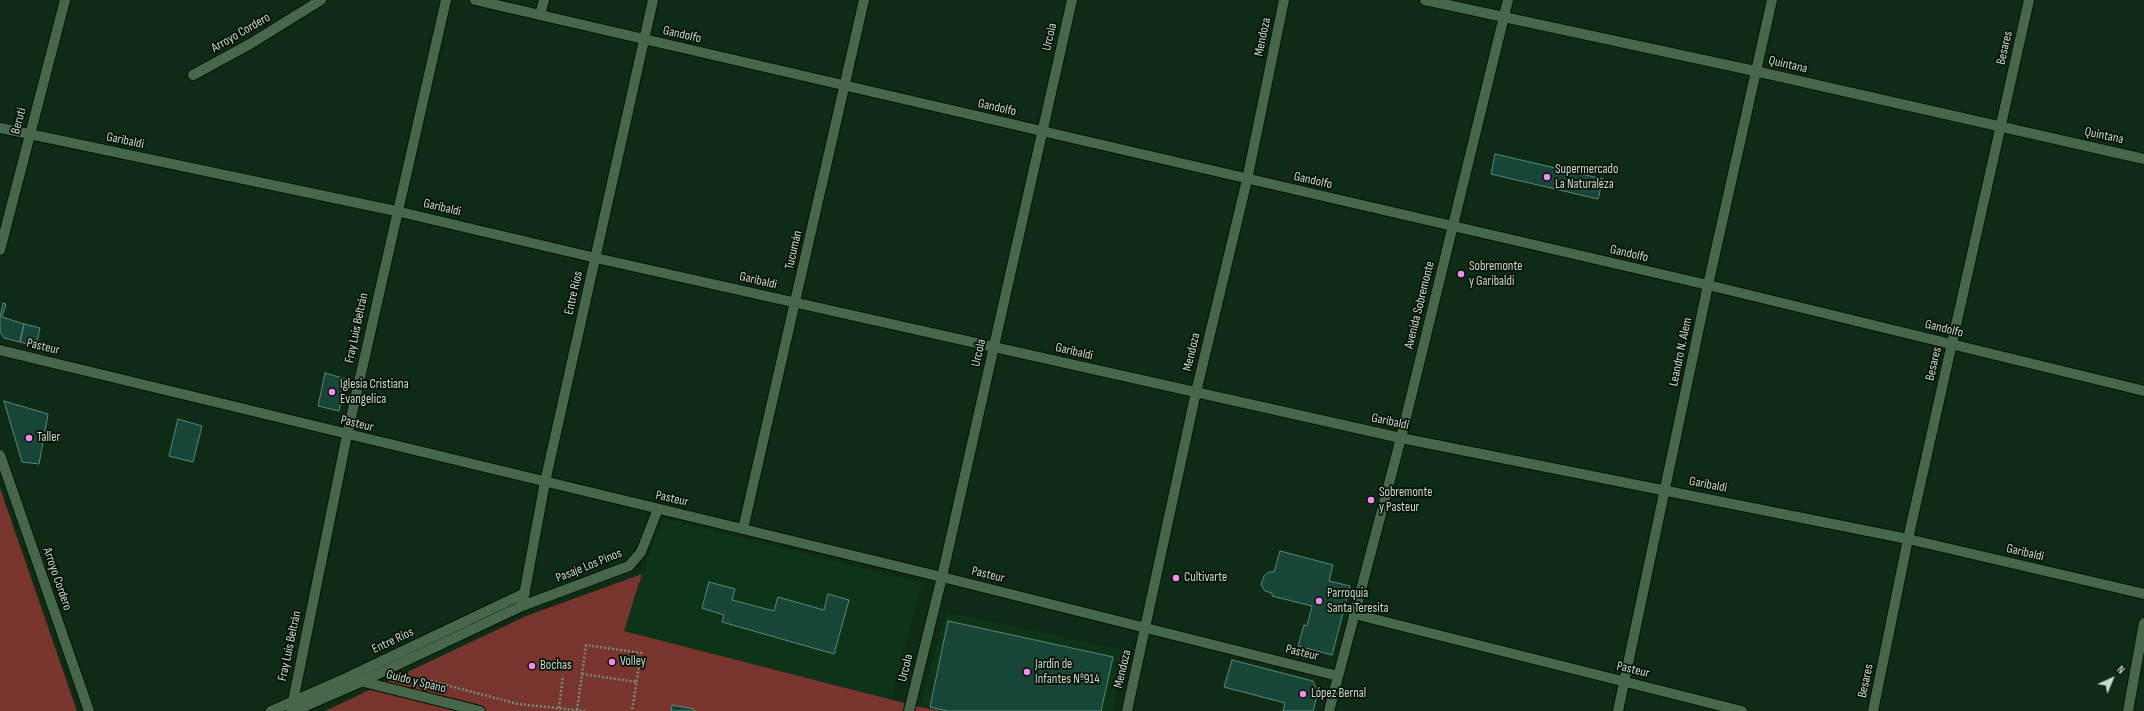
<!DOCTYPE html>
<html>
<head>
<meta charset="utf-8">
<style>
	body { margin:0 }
	#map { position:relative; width:2144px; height:711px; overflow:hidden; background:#0e2c15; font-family:"Sofia Sans Condensed",sans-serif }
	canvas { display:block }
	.north { position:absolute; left:2092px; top:659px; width:40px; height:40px; -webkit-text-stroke:3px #051107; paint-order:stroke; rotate:44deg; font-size:11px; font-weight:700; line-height:16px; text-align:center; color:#c8daca }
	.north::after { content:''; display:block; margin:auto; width:14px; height:18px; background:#c8daca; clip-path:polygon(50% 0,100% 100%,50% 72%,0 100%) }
</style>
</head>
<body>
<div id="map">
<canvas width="2144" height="711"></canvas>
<div class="north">N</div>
</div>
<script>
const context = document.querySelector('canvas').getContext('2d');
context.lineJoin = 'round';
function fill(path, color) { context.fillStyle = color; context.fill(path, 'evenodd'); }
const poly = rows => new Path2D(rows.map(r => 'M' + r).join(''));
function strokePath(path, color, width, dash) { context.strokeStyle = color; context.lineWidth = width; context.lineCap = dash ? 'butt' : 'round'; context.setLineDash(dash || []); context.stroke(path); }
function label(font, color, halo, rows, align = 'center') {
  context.font = font + ' "Sofia Sans Condensed",sans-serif'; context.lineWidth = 3.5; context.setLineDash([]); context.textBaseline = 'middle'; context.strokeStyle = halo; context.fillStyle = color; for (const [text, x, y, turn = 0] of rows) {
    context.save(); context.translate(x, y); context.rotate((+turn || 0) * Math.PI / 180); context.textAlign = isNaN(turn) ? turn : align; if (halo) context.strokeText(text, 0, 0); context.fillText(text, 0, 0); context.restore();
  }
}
fill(poly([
	[662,518,922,583,891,699,624,631],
	[946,612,1124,650,1113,711,943,711,920,707]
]), '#0d3418');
fill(poly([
	[0,488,77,711,0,711],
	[642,574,624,631,920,707,943,711,325,711,526,616]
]), '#77352d');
const building = poly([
	[1495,154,1603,179,1598,199,1491,174,1495,154],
	[3,303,6,304,2,317,24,324,20,342,4,338,0,332,0,317,3,303],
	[24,324,40,328,36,346,20,342,24,324],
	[325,373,346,379,339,411,318,406,325,373],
	[4,401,48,414,39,464,22,462,4,401],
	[178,419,202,426,193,462,169,456,178,419],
	[1280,551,1333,565,1329,581,1350,586,1332,655,1298,646,1304,625,1307,626,1312,606,1272,596,1272,593,1265,591,1261,585,1264,576,1269,572,1274,572,1280,551],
	[709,582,735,589,732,600,774,611,778,597,824,610,828,594,849,600,834,654,722,622,724,615,702,608,709,582],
	[948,621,1113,657,1101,711,947,711,930,707,948,621],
	[1232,660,1313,681,1318,692,1313,711,1283,711,1285,703,1224,687,1232,660],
	[672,705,694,709,694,711,671,711,672,705]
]);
fill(building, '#174537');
strokePath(building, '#5b8877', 1);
const service = poly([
	[540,15,544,0]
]);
const minor = poly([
	[475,0,1708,285,2144,391],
	[1425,0,1755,71,2144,159],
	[193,75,250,44,321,0],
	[0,128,396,211,596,258,1401,438,1908,539,2144,594],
	[0,250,65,0],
	[743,529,864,0],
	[522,606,545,482,653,0],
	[1354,614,1742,711],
	[360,681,480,711],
	[271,711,346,678,525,593],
	[291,711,347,435,446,0],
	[294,711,361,682,522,606,629,566,641,552,658,509],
	[909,711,942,577,1072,0],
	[1127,711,1196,392,1247,180,1284,0],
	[1618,711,1708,285,1772,0],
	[1873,711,1908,539,2029,0],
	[2128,711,2144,623]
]);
const tertiary = poly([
	[0,350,942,577,1338,676],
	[0,455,89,711]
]);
const secondary = poly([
	[1329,711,1401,438,1508,0]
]);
strokePath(service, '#001402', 12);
strokePath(minor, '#001402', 12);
strokePath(tertiary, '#001402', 12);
strokePath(secondary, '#001402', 12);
strokePath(poly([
	[582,674,637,682],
	[430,685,431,681,518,704,585,711],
	[559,708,563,676],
	[577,710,586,645,641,653,632,711]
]), '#748c78', 2.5, [2, 2]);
strokePath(service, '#47674c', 10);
strokePath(minor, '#47674c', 10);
strokePath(tertiary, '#47674c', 10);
strokePath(secondary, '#47674c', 10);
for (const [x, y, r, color] of [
	[1547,177,4,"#f589ef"],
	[1461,274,4,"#f589ef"],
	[332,392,4,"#f589ef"],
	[29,438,4,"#f589ef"],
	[1371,500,4,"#f589ef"],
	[1176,578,4,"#f589ef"],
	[1319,601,4,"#f589ef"],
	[612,662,4,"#f589ef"],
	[532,666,4,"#f589ef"],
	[1027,672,4,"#f589ef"],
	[1303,694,4,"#f589ef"]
]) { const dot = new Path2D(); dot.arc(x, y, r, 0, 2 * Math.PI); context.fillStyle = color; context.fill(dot); strokePath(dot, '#051107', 1.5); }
label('13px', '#c8daca', '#051107', [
	["Arroyo Cordero",241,33,-30],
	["Gandolfo",682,35,13],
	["Urcola",1050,37,-77],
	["Mendoza",1263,37,-78],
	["Besares",2005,48,-77],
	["Quintana",1788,65,13],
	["Gandolfo",997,108,13],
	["Beruti",19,121,-75],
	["Quintana",2104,136,12],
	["Garibaldi",125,141,12],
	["Gandolfo",1313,181,13],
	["Garibaldi",442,208,13],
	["Tucumán",794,250,-77],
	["Gandolfo",1629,254,13],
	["Garibaldi",758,281,13],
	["Entre Ríos",574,293,-77],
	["Avenida Sobremonte",1420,305,-76],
	["Fray Luis Beltrán",357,328,-78],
	["Gandolfo",1944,329,14],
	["Pasteur",43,347,14],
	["Garibaldi",1074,352,13],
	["Mendoza",1192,352,-77],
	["Leandro N. Alem",1681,352,-78],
	["Urcola",979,353,-77],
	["Besares",1934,364,-77],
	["Garibaldi",1390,422,12],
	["Pasteur",357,424,14],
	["Garibaldi",1708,485,11],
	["Pasteur",672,499,13],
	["Garibaldi",2025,553,13],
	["Pasaje Los Pinos",589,566,-22],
	["Pasteur",988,575,14],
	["Arroyo Cordero",57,579,71],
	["Entre Ríos",393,641,-25],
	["Fray Luis Beltrán",290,646,-78],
	["Pasteur",1302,653,14],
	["Urcola",906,668,-76],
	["Mendoza",1123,669,-77],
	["Pasteur",1633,670,14],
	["Besares",1866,681,-78],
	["Guido y Spano",416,682,14]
]);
label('13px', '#c8daca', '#051107', [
	["Supermercado",1555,170],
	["La Naturaleza",1555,185],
	["Sobremonte",1469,267],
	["y Garibaldi",1469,282],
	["Iglesia Cristiana",340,385],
	["Evangelica",340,400],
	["Taller",37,438],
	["Sobremonte",1379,493],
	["y Pasteur",1379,508],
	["Cultivarte",1184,578],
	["Parroquia",1327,594],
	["Santa Teresita",1327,609],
	["Volley",620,662],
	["Jardín de",1035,665],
	["Infantes Nº914",1035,680],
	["Bochas",540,666],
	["López Bernal",1311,694]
], 'left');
</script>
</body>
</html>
